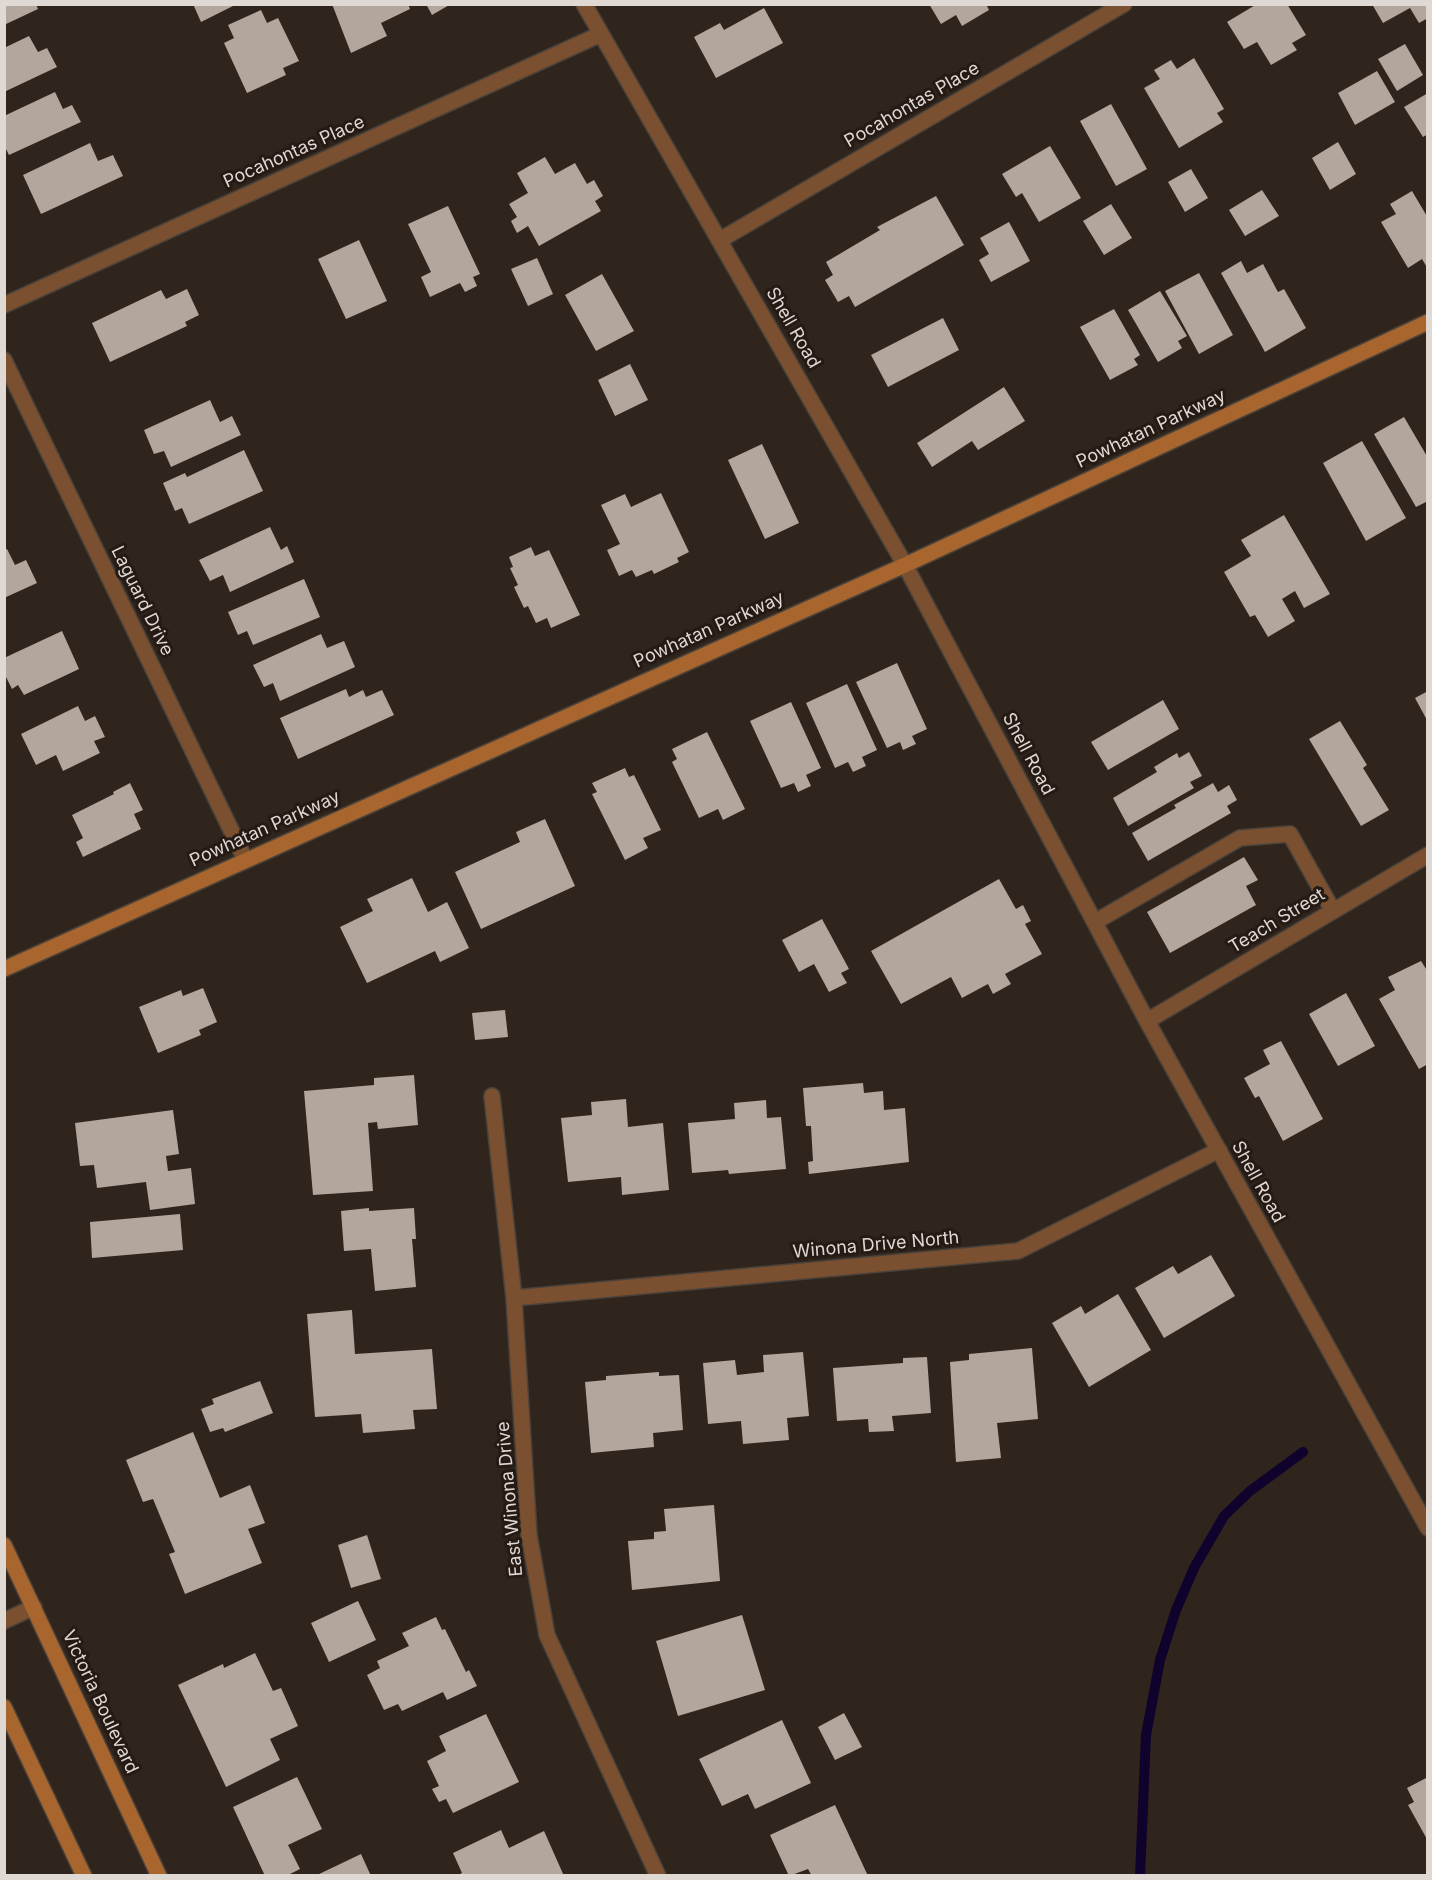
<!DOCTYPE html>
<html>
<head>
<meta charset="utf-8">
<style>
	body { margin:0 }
	#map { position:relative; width:1432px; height:1880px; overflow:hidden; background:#2f251d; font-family:Inter,sans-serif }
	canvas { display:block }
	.frame { position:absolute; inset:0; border:6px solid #dfd8d3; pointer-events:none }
</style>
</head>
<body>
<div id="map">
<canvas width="1432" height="1880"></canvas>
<div class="frame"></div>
</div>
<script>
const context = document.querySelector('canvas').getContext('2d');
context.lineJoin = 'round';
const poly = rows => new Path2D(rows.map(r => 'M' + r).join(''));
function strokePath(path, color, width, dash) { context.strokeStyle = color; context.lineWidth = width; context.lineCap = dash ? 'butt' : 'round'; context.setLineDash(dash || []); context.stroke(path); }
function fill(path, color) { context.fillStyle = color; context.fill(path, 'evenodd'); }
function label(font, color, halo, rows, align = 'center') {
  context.font = font + ' Inter,sans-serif'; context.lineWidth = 6; context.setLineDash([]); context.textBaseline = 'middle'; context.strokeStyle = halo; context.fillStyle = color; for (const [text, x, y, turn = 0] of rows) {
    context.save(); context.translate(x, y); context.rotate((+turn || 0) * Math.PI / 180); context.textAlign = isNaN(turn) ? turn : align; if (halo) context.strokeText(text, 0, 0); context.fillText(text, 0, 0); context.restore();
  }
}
strokePath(poly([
	[1140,1876,1146,1735,1160,1660,1176,1610,1194,1568,1224,1516,1250,1491,1303,1452]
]), '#0f022c', 10);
fill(poly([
	[4,4,36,4,38,9,4,25],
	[193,4,237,4,201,22],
	[332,4,408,4,410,9,381,23,387,36,351,53],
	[426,4,451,4,432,15],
	[929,4,986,4,989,10,962,26,956,15,941,24],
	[1257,4,1287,4,1306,35,1292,43,1297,50,1271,65,1257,42,1244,49,1227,22],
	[1372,4,1428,4,1428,18,1419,23,1410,8,1383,23],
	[764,8,783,43,716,78,694,37,720,23,724,30],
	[261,10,267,23,278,18,299,61,283,68,286,75,247,93,224,43,234,38,228,25],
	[29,36,38,52,47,48,57,67,4,92,4,48],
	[1405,44,1423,75,1397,91,1378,59],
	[1194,58,1224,109,1217,113,1223,122,1179,148,1144,88,1160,79,1154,70,1171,60,1177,69],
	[1377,71,1395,102,1355,125,1338,93],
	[55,92,63,109,72,105,81,122,9,155,4,145,4,116],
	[1428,93,1428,134,1423,137,1404,107],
	[1111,104,1147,169,1116,186,1080,121],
	[1338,142,1356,174,1330,190,1312,158],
	[90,143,98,161,113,155,123,176,41,214,23,175],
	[1050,146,1081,198,1039,222,1022,193,1016,197,1002,174],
	[545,157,555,174,575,163,587,184,594,180,603,196,595,201,601,211,539,246,528,226,517,233,511,221,517,217,509,204,528,193,517,173],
	[1191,169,1208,198,1185,212,1168,182],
	[1262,190,1279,216,1245,236,1229,210],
	[1412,191,1428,218,1428,269,1422,259,1408,268,1381,222,1396,214,1390,204],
	[936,196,964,245,855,307,849,296,838,302,825,280,833,275,826,262,880,230,877,227],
	[1111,204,1132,238,1104,255,1083,221],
	[448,206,480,274,473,277,477,286,465,292,460,283,430,297,421,277,431,272,408,224],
	[1009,222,1030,261,991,282,979,260,989,254,980,238],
	[359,240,387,301,346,319,318,259],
	[537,258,553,294,528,306,511,269],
	[1241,261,1247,273,1263,264,1278,292,1284,289,1306,328,1265,352,1221,273],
	[1199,273,1233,335,1199,354,1165,291],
	[602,274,634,331,596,351,565,295],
	[187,289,199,315,185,322,187,326,110,362,92,323,161,290,166,299],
	[1160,291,1187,336,1178,341,1182,348,1158,362,1128,310],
	[1114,309,1140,355,1134,359,1138,365,1110,380,1080,327],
	[943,318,959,350,888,387,871,355],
	[630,364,648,400,615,416,598,380],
	[1004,387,1025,421,978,450,972,441,932,467,917,443],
	[210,400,220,422,232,416,241,435,171,467,164,451,154,454,144,430],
	[1404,417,1428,458,1428,501,1416,507,1374,434],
	[1362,441,1406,518,1366,541,1323,463],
	[762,444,799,523,765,539,728,460],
	[244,450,263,491,189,524,182,508,175,511,163,483,185,473,187,477],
	[661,493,689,552,677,558,679,562,654,574,652,570,636,577,632,570,619,576,607,550,620,544,601,505,625,494,631,507],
	[1284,515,1330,594,1304,608,1295,591,1282,599,1295,621,1268,637,1255,615,1250,617,1224,572,1251,556,1241,540],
	[270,527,281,550,287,546,294,562,230,592,223,575,210,581,199,560],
	[531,547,535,556,549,550,580,615,551,628,547,618,536,623,528,606,524,608,514,587,518,585,510,568,513,567,509,557],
	[7,549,15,565,26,560,37,583,4,598,4,550],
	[304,579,320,617,253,645,247,631,238,635,228,612],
	[62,631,79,669,24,695,18,685,12,689,4,673,4,658],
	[321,634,327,648,344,641,355,667,280,701,273,683,264,687,253,665],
	[897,663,927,729,912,736,916,744,903,750,900,742,887,748,856,682],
	[847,684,877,750,862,757,866,766,853,772,848,762,835,768,806,703],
	[346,689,349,697,363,690,366,697,382,690,394,715,298,759,280,718],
	[1428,691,1428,722,1415,698],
	[1163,700,1179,729,1108,770,1091,742],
	[791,702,821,768,806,775,811,786,798,792,794,783,781,788,750,721],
	[78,706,85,721,95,716,105,737,94,741,100,753,63,771,56,755,36,765,21,734],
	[1340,721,1367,765,1363,768,1389,810,1361,826,1309,739],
	[707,732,745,809,723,820,718,809,699,818,672,762,677,759,672,749],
	[1189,752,1202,776,1190,782,1194,788,1128,826,1113,798,1157,772,1154,767,1177,753,1179,758],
	[625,768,629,777,634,775,661,830,643,838,648,848,625,860,592,794,597,792,592,783],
	[130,783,143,810,134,814,141,829,83,857,76,842,83,838,72,815,114,794,113,792],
	[1213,783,1218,792,1229,785,1237,800,1227,806,1231,813,1148,861,1132,833,1176,808,1174,805],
	[545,819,575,886,481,929,455,872,520,842,516,832],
	[1244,857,1258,880,1246,886,1256,905,1170,953,1147,912],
	[412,878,428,912,447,902,469,948,440,962,435,951,367,983,340,927,373,911,367,899],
	[999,879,1016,909,1023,905,1031,921,1025,924,1042,954,1005,974,1011,984,993,994,988,984,962,998,951,977,901,1004,871,951],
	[822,919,849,969,841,973,847,983,829,992,814,964,799,972,782,940],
	[1421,961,1428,972,1428,1064,1419,1069,1379,999,1395,990,1388,977],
	[203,988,217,1022,199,1030,201,1035,158,1053,139,1007,181,990,183,996],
	[1346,993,1375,1046,1338,1066,1309,1014],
	[505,1010,508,1037,475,1040,472,1013],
	[1281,1041,1323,1119,1283,1141,1259,1096,1255,1098,1244,1078,1270,1064,1263,1050],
	[414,1075,418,1125,378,1129,377,1122,368,1123,373,1191,313,1195,304,1091,374,1085,374,1078],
	[863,1083,864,1093,883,1091,884,1110,905,1108,909,1162,809,1174,808,1162,813,1161,811,1126,806,1126,803,1088],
	[626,1099,628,1127,663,1123,669,1190,622,1195,621,1177,568,1182,561,1118,592,1115,591,1102],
	[766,1100,767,1118,781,1117,786,1169,729,1174,728,1170,692,1173,688,1123,735,1119,734,1103],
	[173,1110,179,1154,166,1156,168,1171,191,1168,195,1204,150,1210,146,1182,97,1188,94,1165,80,1166,75,1123],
	[369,1208,369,1211,414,1208,416,1239,412,1239,416,1287,375,1291,371,1249,344,1251,341,1211],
	[180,1214,183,1250,92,1258,90,1222],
	[1211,1255,1235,1296,1164,1338,1135,1288,1173,1266,1178,1274],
	[1118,1294,1151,1350,1089,1387,1052,1323,1081,1306,1085,1314],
	[352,1310,355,1354,432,1349,437,1409,413,1410,415,1429,363,1433,361,1414,315,1417,307,1314],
	[1032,1348,1038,1419,997,1423,1001,1458,956,1462,950,1362,969,1360,969,1354],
	[803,1352,809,1416,787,1418,789,1440,743,1444,741,1421,708,1424,703,1363,735,1360,737,1375,764,1372,763,1355],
	[927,1357,931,1413,892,1416,894,1431,869,1432,868,1419,837,1421,833,1368,903,1363,903,1358],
	[659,1372,659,1376,679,1375,683,1430,653,1433,654,1447,591,1453,585,1382,606,1380,606,1376],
	[260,1381,273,1413,225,1432,223,1428,210,1432,201,1409,214,1404,212,1399],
	[193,1432,220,1498,250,1485,265,1523,248,1529,262,1563,185,1594,169,1554,175,1552,153,1499,143,1502,126,1460],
	[714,1505,720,1581,632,1590,628,1541,654,1539,654,1532,666,1531,664,1509],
	[367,1535,381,1579,351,1588,338,1545],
	[358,1601,376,1640,329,1662,311,1623],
	[742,1615,765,1690,678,1716,656,1641],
	[436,1617,442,1630,445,1629,466,1672,469,1670,477,1686,447,1700,443,1692,402,1711,398,1704,384,1710,367,1675,380,1668,377,1661,409,1646,402,1633],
	[255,1653,273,1691,281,1688,298,1726,270,1739,280,1760,226,1787,178,1685,223,1664,224,1668],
	[844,1713,862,1747,835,1760,818,1727],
	[486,1714,519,1782,453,1813,446,1799,439,1802,432,1789,439,1786,427,1761,446,1751,439,1736],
	[782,1720,811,1783,755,1809,748,1794,722,1806,699,1759],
	[297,1777,322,1829,288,1845,300,1869,286,1876,265,1876,233,1807],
	[1428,1777,1428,1841,1408,1805,1414,1802,1407,1788],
	[835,1805,868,1876,812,1876,808,1869,789,1876,770,1835],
	[501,1830,509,1848,544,1831,564,1876,456,1876,462,1873,453,1853],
	[361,1854,371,1876,315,1876]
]), '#b3a69c');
const service = poly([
	[1095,922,1240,838,1290,834,1333,911]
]);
const minor = poly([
	[720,240,1124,4],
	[4,305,601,34],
	[4,360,245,859],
	[1147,1021,1428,855],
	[492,1096,514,1298,529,1535,547,1635,658,1876],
	[514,1298,1018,1251,1219,1150],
	[4,1621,34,1607]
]);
const tertiary = poly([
	[584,4,905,565,1147,1021,1428,1528]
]);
const secondary = poly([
	[4,969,905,565,1428,322],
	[4,1545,159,1876],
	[4,1707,84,1876]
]);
strokePath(service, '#4b423a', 18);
strokePath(minor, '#4b423a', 18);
strokePath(tertiary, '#4b423a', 18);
strokePath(secondary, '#4b423a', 18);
strokePath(service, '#7a5030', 15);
strokePath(minor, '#7a5030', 15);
strokePath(tertiary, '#7a5030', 15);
strokePath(secondary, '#a8662e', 15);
label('18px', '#dfd8d3', '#251b14', [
	["Pocahontas Place",912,105,-30],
	["Pocahontas Place",294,152,-24],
	["Shell Road",793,328,60],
	["Powhatan Parkway",1151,429,-25],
	["Laguard Drive",142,601,64],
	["Powhatan Parkway",709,630,-24],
	["Shell Road",1028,754,62],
	["Powhatan Parkway",265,829,-24],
	["Teach Street",1277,921,-31],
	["Shell Road",1258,1182,61],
	["Winona Drive North",876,1245,-5],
	["East Winona Drive",510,1499,-95],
	["Victoria Boulevard",100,1702,65]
]);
</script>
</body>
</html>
